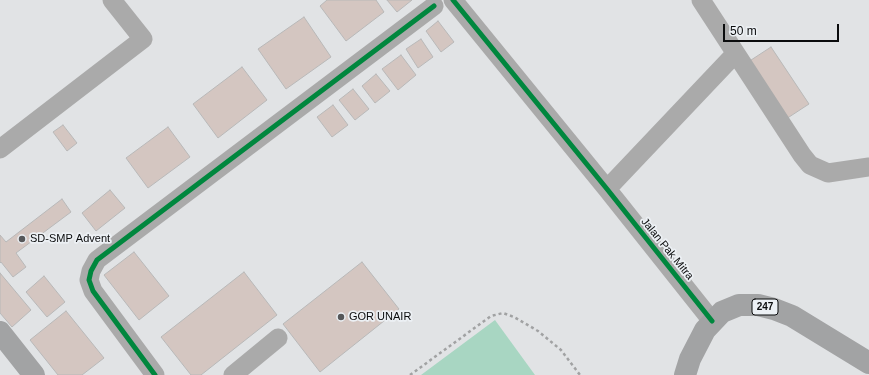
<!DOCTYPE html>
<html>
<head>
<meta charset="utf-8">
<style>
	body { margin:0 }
	#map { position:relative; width:869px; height:375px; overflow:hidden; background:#e1e3e5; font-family:Arial,sans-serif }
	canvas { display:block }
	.scale { position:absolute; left:723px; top:24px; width:116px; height:18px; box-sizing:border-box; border:2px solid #0b0c0d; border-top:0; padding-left:5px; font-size:12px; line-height:14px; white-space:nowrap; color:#0b0c0d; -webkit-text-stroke:3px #ecf0f4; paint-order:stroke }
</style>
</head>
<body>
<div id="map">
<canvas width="869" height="375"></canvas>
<div class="scale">50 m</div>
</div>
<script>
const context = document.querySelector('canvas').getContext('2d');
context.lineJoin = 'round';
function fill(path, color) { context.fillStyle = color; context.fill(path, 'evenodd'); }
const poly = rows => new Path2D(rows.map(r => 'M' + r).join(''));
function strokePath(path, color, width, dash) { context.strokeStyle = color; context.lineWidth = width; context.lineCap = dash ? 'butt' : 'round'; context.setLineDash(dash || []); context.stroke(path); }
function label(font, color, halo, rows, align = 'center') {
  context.font = font + ' Arial,sans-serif'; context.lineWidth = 3.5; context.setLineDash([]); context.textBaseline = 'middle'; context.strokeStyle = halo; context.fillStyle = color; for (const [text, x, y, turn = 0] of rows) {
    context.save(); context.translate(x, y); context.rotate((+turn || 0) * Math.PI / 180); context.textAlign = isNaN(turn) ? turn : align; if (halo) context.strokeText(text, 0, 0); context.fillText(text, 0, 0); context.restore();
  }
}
fill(poly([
	[495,320,535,375,421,375]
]), '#a8d6c2');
const building = poly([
	[327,0,376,0,384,12,346,41,320,6,327,0],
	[387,0,412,0,397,12,387,0],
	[304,17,331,57,286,89,258,49,304,17],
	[438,21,454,42,441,52,426,31,438,21],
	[421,39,433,57,418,68,406,49,421,39],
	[771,47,809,104,786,119,748,62,771,47],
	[401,55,416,75,398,90,382,69,401,55],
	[242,67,267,100,218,138,193,104,242,67],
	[376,74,390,91,375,103,362,86,376,74],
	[353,89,369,109,355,120,339,100,353,89],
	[333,105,348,125,332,137,317,117,333,105],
	[63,125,77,143,67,151,53,132,63,125],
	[168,127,190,157,148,188,126,158,168,127],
	[110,190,125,208,96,231,82,213,110,190],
	[62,199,71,212,16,253,26,267,13,277,1,262,0,263,0,235,6,242,62,199],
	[134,252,169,296,139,320,104,275,134,252],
	[362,262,399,309,320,372,283,324,362,262],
	[244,272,277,315,201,375,191,375,161,337,244,272],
	[0,273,31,310,12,327,0,313,0,273],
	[44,276,65,302,47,317,26,292,44,276],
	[66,311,104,358,82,375,58,375,30,340,66,311]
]);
fill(building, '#d4c6c1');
strokePath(building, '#b8b8b8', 1);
strokePath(poly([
	[410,375,491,316,503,313,514,317,538,331,561,350,580,375]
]), '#a1a2a3', 2.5, [3, 3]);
strokePath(poly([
	[453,0,607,189,712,321],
	[701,0,802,155,810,165,828,173,869,167],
	[0,149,143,39,112,0],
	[607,189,735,54],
	[155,375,93,291,89,280,91,271,97,260,434,6],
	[233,375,278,338]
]), '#aaa', 19);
strokePath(poly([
	[0,332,34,375],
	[685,375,690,359,705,330,722,312,739,305,758,305,774,309,792,316,869,363]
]), '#a2a3a4', 22);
strokePath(poly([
	[453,0,607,189,712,321],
	[155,375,93,291,89,280,91,271,97,260,434,6]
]), '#00873e', 5);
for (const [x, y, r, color] of [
	[22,239,4,"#565759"],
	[341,317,4,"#565759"]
]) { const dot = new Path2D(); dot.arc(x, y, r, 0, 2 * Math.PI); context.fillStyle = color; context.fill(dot); strokePath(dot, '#ecf0f4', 1.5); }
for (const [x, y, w] of [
	[765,307,26]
]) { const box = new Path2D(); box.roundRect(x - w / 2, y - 8, w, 16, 3); context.fillStyle = '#ecf0f4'; context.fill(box); strokePath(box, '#0b0c0d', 1); }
label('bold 10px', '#0b0c0d', null, [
	["247",765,307]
]);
label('11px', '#0b0c0d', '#ecf0f4', [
	["SD-SMP Advent",30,239],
	["GOR UNAIR",349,317]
], 'left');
label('11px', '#0b0c0d', '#ecf0f4', [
	["Jalan Pak Mitra",667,249,51]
]);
</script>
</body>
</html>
